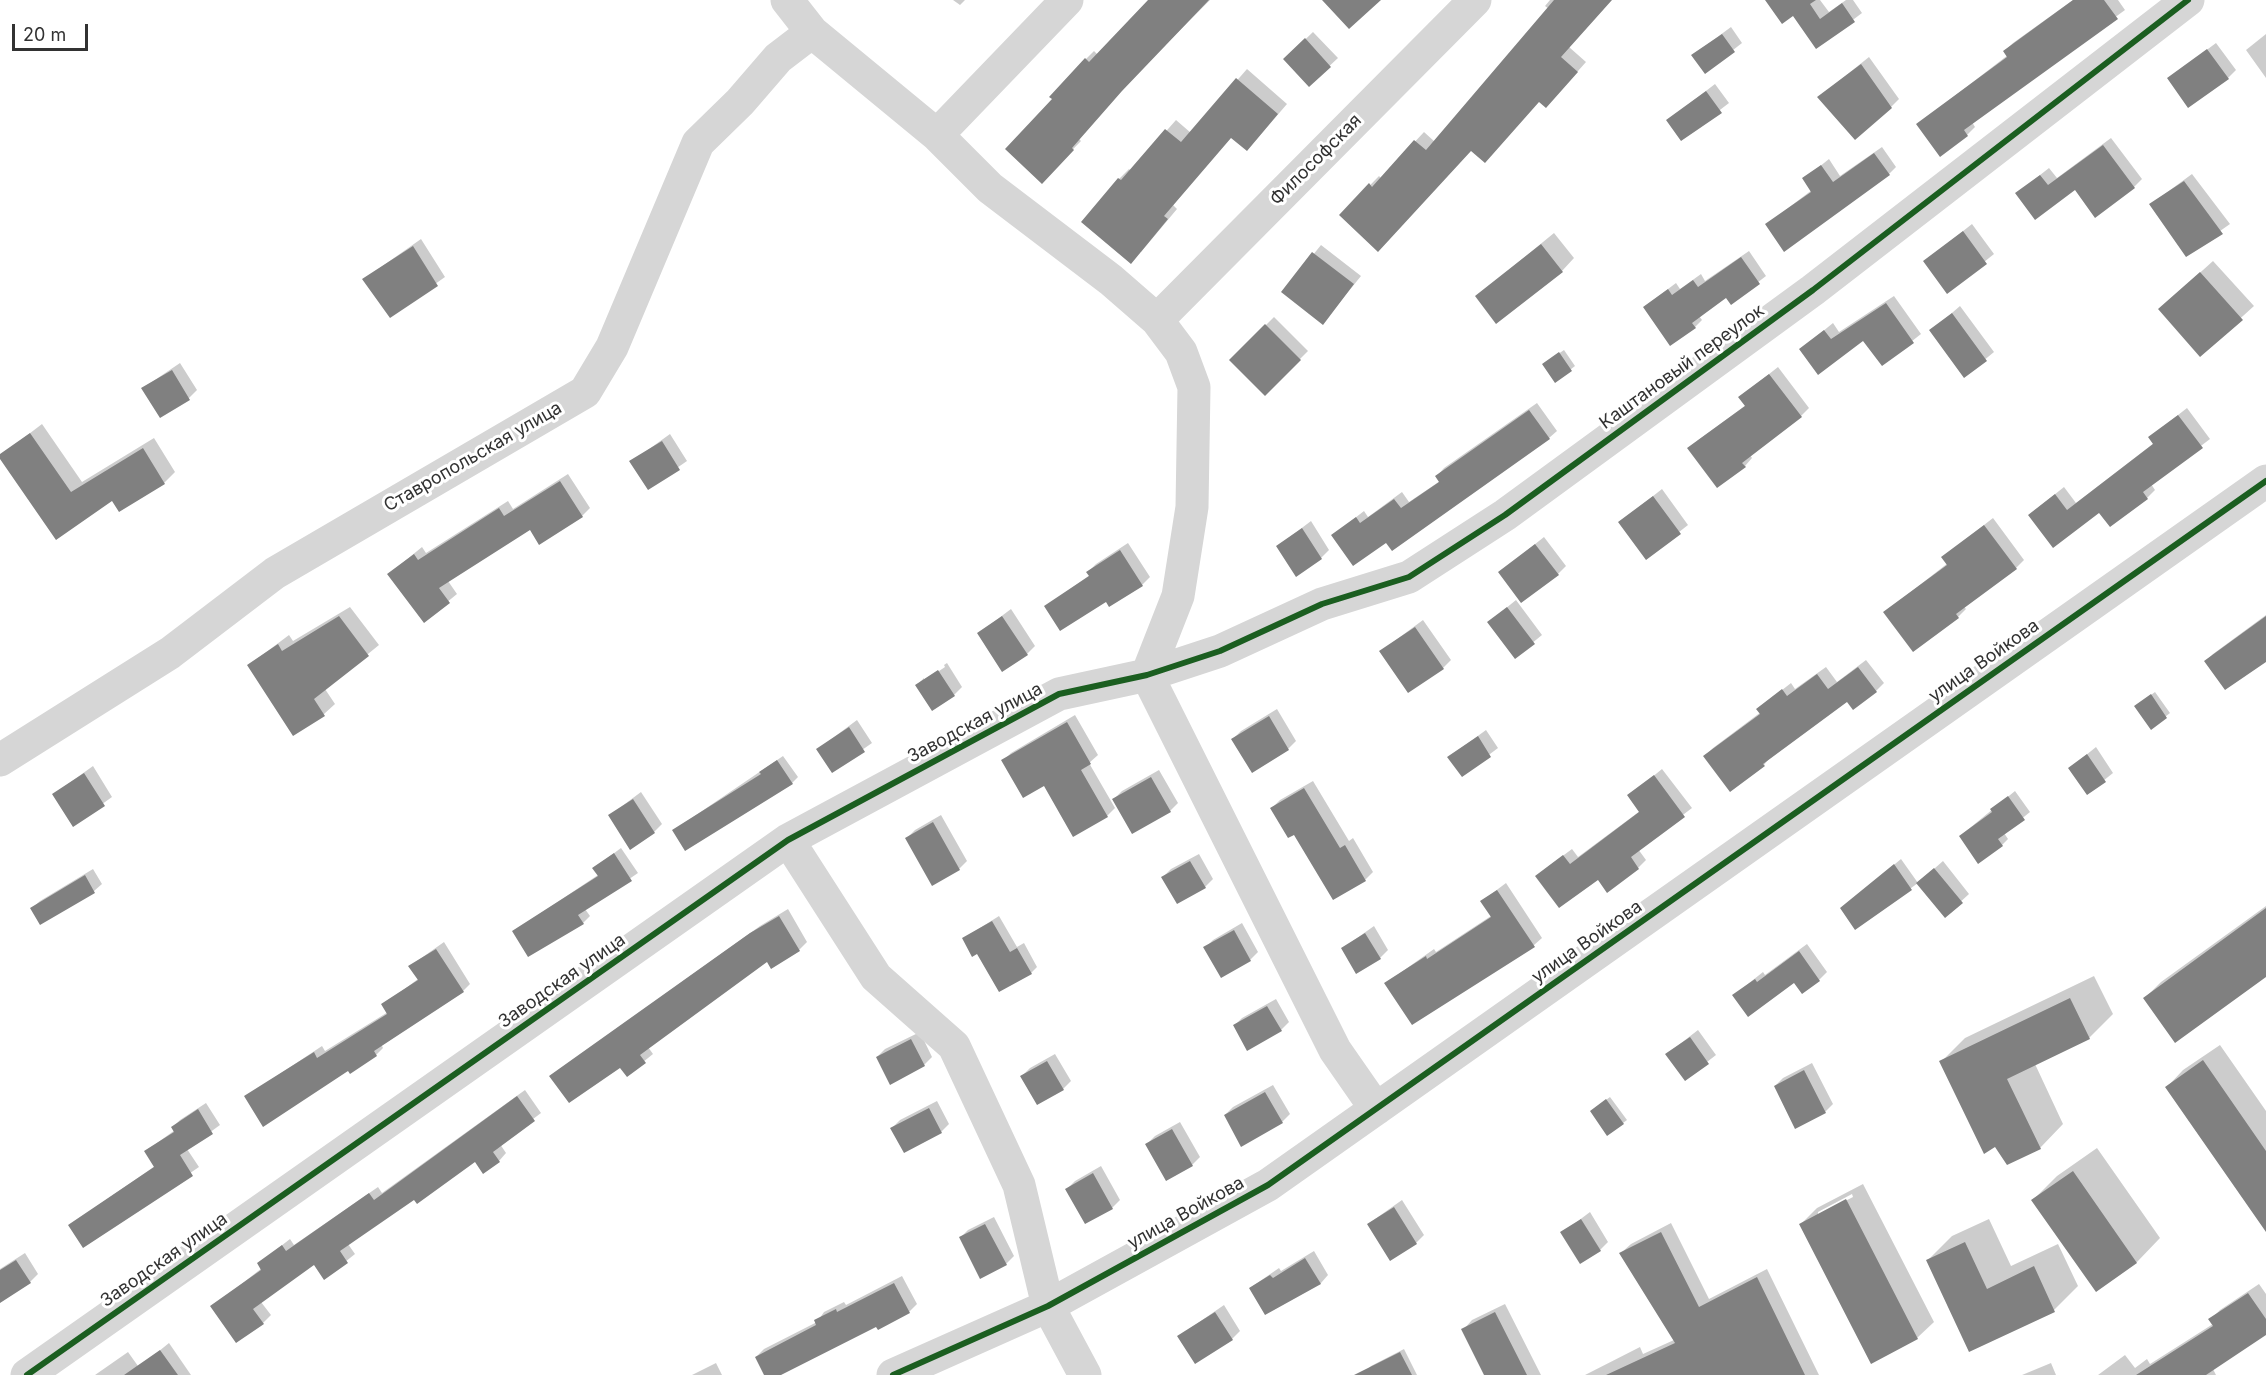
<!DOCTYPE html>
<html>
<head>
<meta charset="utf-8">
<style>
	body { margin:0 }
	#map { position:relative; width:2266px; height:1375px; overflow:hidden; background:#fff; font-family:Inter,sans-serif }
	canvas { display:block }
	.scale { position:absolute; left:12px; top:24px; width:76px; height:27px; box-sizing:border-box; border:3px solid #323232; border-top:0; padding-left:8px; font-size:18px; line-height:21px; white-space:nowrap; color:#323232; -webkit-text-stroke:4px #fff; paint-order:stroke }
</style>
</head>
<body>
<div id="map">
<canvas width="2266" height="1375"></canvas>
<div class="scale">20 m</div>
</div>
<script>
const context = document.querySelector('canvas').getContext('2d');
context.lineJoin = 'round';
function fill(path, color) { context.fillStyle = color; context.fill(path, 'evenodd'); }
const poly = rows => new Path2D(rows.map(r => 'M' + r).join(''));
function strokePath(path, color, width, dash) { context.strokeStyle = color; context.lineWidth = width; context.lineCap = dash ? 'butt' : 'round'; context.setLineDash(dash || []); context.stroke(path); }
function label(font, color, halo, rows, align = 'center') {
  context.font = font + ' Inter,sans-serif'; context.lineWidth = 6; context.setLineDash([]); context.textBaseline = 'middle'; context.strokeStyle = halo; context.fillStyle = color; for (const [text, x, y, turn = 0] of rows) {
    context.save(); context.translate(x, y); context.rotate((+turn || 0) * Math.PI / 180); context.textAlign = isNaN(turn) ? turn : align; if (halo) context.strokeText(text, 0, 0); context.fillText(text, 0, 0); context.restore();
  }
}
fill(poly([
	[953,0,965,0,960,5],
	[1150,0,1210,0,1129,81,1079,139,1081,141,1041,182,1054,99,1086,59,1094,51,1098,55],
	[1550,0,1610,0,1569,47,1586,62,1555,97,1540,100,1472,149,1341,215,1379,176,1381,178,1424,132,1435,142,1549,9,1545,6],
	[1767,0,1820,0,1829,12,1846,0,1853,0,1862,13,1817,47,1793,14],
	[2073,0,2118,0,2125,10,1972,122,1975,127,1967,135,1917,125,2008,55,2005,51,2013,43],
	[1731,27,1742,43,1705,72,1693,55],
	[1313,32,1338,58,1309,85,1285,59],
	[2266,34,2266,78,2246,50],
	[2216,43,2236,70,2228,78,2169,78],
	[1869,57,1899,99,1891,107,1819,97],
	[1247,69,1287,104,1256,140,1231,136,1173,205,1177,209,1141,252,1084,222,1119,179,1129,169,1131,171,1176,120,1191,133],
	[1715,84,1729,103,1682,139,1668,120],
	[2111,138,2142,179,2134,187,2075,188,2017,193,2049,168,2057,178],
	[1882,147,1896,167,1889,174,1767,224,1812,190,1804,179,1829,159,1840,176],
	[2192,174,2230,224,2186,255,2151,204],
	[1972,224,1994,254,1948,291,1925,261],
	[1554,233,1574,258,1562,271,1477,296],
	[421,239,445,277,390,316,364,279],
	[1321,245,1361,276,1323,323,1283,292],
	[1749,251,1766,276,1731,303,1727,296,1699,316,1702,320,1695,327,1644,307,1676,283,1680,289,1701,274,1705,281],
	[2213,261,2254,306,2201,354,2173,297],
	[1894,296,1921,334,1883,364,1864,339,1801,349,1833,323,1839,332],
	[1960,306,1994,352,1965,376,1931,331],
	[1274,317,1308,351,1265,394,1231,360],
	[1564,350,1575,366,1556,381,1548,361],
	[180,363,197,390,189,398,143,388],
	[1778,367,1809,408,1801,416,1750,455,1752,458,1745,466,1697,441,1746,405,1740,397],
	[1537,403,1557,431,1549,438,1387,541,1333,535,1364,511,1368,517,1402,492,1409,502,1440,481,1437,476,1444,468],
	[2187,408,2210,439,2151,484,2155,490,2147,498,2099,511,2029,515,2064,487,2076,503,2154,443,2150,437],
	[42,424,82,482,154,438,175,472,164,483,113,499,57,538,0,456],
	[670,434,687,461,648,488,631,462],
	[568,474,590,508,582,516,530,528,448,581,457,594,424,621,389,574,422,547,426,553,508,501,513,509],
	[1662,489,1688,525,1646,558,1620,522],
	[1993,518,2024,560,2016,568,1964,607,1966,609,1958,617,1885,612,1948,563,1943,557],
	[1311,521,1329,550,1321,558,1278,546],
	[1544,537,1566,566,1558,574,1500,572],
	[1128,543,1150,577,1142,585,1106,600,1046,606,1090,575,1088,572,1096,564],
	[1516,600,1542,635,1515,657,1489,622],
	[350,607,379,645,325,689,335,704,324,714,294,734,249,665,289,635,293,641],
	[1011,609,1035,646,1027,654,979,633],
	[2266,615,2266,660,2206,661,2213,654],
	[1423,620,1451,660,1443,668,1381,651],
	[1866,660,1884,683,1876,691,1847,700,1771,756,1764,765,1731,790,1705,756,1713,748,1761,712,1758,709,1791,683,1795,689,1826,667,1837,682],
	[947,663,962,687,954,695,917,685,924,678,924,681,945,667,944,665],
	[2155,692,2170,713,2151,728,2140,703],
	[1277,709,1296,741,1288,749,1233,739,1241,731],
	[1075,715,1098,755,1089,763,1115,808,1107,816,1003,761,1011,753],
	[857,720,872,743,832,771,818,749],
	[1486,730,1498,748,1462,775,1449,757],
	[2096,747,2113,773,2088,793,2070,768],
	[783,756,798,777,792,783,674,830],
	[93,766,112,797,73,825,54,794],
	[1662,769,1692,808,1638,849,1646,860,1638,868,1607,891,1598,878,1545,869,1572,849,1578,857,1640,811,1629,796],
	[1159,770,1178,803,1170,811,1114,799,1122,791],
	[1313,781,1349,841,1353,838,1373,872,1365,880,1294,833,1272,808,1280,800],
	[2015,791,2030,812,2004,833,2008,839,2002,845,1960,836],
	[641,792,662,824,654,832,610,815],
	[941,815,967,861,959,869,907,838,915,830],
	[621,848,638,873,585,909,590,916,583,923,514,931,598,875,594,868],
	[1199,854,1213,879,1205,887,1163,877,1171,869],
	[1901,859,1918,883,1943,861,1969,894,1945,916,1918,883,1856,928,1842,908],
	[93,869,102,884,94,891,32,908,40,901],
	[1506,883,1542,938,1534,945,1386,983,1434,949,1436,952,1491,916,1482,901],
	[2266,906,2266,975,2145,998,2161,982],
	[788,909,807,942,799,950,768,960,648,1047,653,1054,627,1075,620,1066,551,1076,760,926],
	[999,916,1017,947,1024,943,1037,967,1031,973,978,952,964,938],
	[1242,923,1258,952,1250,960,1205,948,1213,940],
	[1374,926,1388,950,1380,958,1343,948],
	[444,942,470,984,463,991,381,1044,383,1048,376,1055,349,1069,245,1097,322,1046,325,1051,388,1012,383,1005,418,979,410,966],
	[1807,944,1827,972,1819,980,1795,981,1734,995,1763,972,1765,975],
	[2094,976,2113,1014,2089,1038,2035,1064,2063,1124,2040,1148,1941,1062,1965,1038],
	[1276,999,1289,1022,1281,1030,1234,1026,1242,1018],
	[1698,1030,1716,1055,1685,1079,1667,1054],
	[920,1032,932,1057,924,1065,877,1057,885,1049],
	[2220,1045,2266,1111,2266,1224,2167,1087,2183,1070],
	[1055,1054,1071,1081,1063,1089,1022,1076,1030,1068],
	[1812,1063,1833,1104,1825,1112,1775,1086,1783,1078],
	[1273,1085,1290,1114,1282,1122,1225,1115,1233,1107],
	[525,1090,541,1113,500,1144,506,1153,499,1161,475,1160,414,1198,348,1244,355,1254,325,1278,315,1263,261,1302,271,1315,263,1323,212,1307,262,1268,259,1263,290,1239,294,1245,378,1187,382,1193],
	[1610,1097,1627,1120,1623,1123,1595,1108],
	[937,1101,949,1124,941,1132,892,1128,900,1120],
	[206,1103,220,1125,187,1149,199,1167,83,1246,70,1225,155,1166,146,1151,175,1130,173,1127,180,1120],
	[1180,1122,1200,1157,1192,1165,1147,1144,1155,1136],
	[2097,1148,2160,1238,2137,1262,2096,1290,2033,1200,2057,1176],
	[1101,1166,1120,1200,1112,1208,1067,1189,1075,1181],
	[1863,1184,1934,1322,1917,1338,1801,1224,1817,1208],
	[1852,1194,1853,1197,1818,1215,1818,1212],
	[1402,1200,1424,1235,1416,1243,1368,1224],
	[1590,1212,1608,1242,1600,1250,1562,1233],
	[994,1217,1014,1256,1006,1264,960,1238,968,1230],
	[1989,1219,2011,1266,2058,1244,2078,1286,2054,1310,1970,1350,1928,1260,1952,1236],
	[1671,1223,1709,1299,1767,1269,1819,1375,1585,1375,1640,1347,1643,1354,1674,1340,1621,1253,1631,1244],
	[1314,1251,1328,1275,1321,1283,1266,1313,1250,1288,1279,1268,1281,1271],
	[25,1253,38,1274,30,1282,0,1287,0,1269],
	[902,1276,917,1304,909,1312,877,1324,778,1375,766,1375,756,1357,764,1349,817,1322,824,1312,844,1302,846,1305],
	[2259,1284,2266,1294,2266,1333,2213,1369,2216,1375,2098,1375,2125,1355,2135,1368,2147,1359,2150,1364,2213,1324,2210,1320,2220,1310],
	[1505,1304,1541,1375,1486,1375,1463,1330,1472,1320],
	[1224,1305,1240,1331,1232,1339,1179,1336],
	[169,1343,191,1375,151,1375,143,1364],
	[1404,1349,1417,1375,1371,1375,1368,1369,1371,1366],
	[128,1352,143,1373,141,1375,95,1375],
	[716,1363,722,1375,692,1375],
	[2051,1363,2056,1375,2022,1375]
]), '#0003');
fill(poly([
	[1148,0,1209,0,1122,91,1072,148,1074,150,1042,184,1005,149,1052,99,1049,97,1085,58,1089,62],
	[1322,0,1381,0,1349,29],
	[1554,0,1612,0,1561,57,1578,72,1546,108,1539,102,1485,163,1471,151,1378,252,1339,215,1369,183,1372,187,1414,140,1426,150],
	[1765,0,1816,0,1810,4,1820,19,1842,3,1855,22,1816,49,1793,16,1782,24],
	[2073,0,2104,0,2118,19,1964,130,1968,136,1940,157,1916,124,2007,57,2003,51],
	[1722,34,1735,52,1705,74,1691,55],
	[1305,38,1331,67,1309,87,1283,59],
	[2207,49,2229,79,2188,108,2167,78],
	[1861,64,1892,108,1855,140,1817,97],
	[1236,78,1278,114,1247,151,1231,138,1164,216,1168,219,1131,264,1081,222,1118,178,1121,180,1165,129,1181,142],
	[1706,91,1722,113,1681,141,1666,120],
	[2103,145,2135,188,2095,218,2075,190,2035,220,2015,193,2040,175,2048,185],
	[1874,153,1890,175,1784,252,1765,224,1811,192,1802,178,1821,165,1833,182],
	[2184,181,2223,234,2186,257,2149,204],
	[1963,231,1987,264,1947,294,1923,261],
	[1541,244,1563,272,1496,324,1475,296],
	[413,246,438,286,390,318,362,279],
	[1312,252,1354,284,1323,325,1281,292],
	[1741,257,1760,284,1731,305,1726,298,1692,323,1696,328,1670,346,1643,307,1668,289,1672,295,1693,280,1698,287],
	[2200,272,2243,320,2200,357,2158,309],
	[1886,303,1914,343,1882,366,1863,341,1818,375,1799,349,1824,330,1831,339],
	[1952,313,1987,361,1964,378,1929,330],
	[1265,324,1301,360,1265,396,1229,360],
	[1559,352,1572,371,1555,383,1542,364],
	[172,370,190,400,160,418,141,388],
	[1769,374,1802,417,1742,463,1746,467,1717,488,1687,448,1745,406,1738,397],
	[1529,410,1550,439,1392,551,1386,543,1353,566,1331,535,1356,517,1360,523,1394,499,1401,508,1439,482,1435,476],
	[2178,415,2203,448,2143,492,2148,499,2110,527,2099,513,2053,548,2028,515,2055,494,2067,510,2153,444,2148,437],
	[30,433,71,492,143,448,165,484,119,512,112,501,56,540,0,459,0,454],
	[662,441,680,470,648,490,629,461],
	[560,481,583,517,539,545,530,530,439,588,450,603,424,623,387,574,414,554,418,560,499,508,504,516],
	[1653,496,1681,534,1646,560,1618,522],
	[1984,525,2017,569,1956,614,1959,618,1913,652,1883,612,1947,565,1941,557],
	[1302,528,1322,559,1296,577,1276,546],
	[1535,544,1559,575,1521,603,1498,572],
	[1120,550,1143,586,1109,607,1106,602,1060,631,1044,606,1089,576,1086,572],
	[1507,607,1535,644,1515,659,1487,622],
	[339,616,369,656,314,699,325,716,293,736,247,665,278,644,282,651],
	[1002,616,1028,655,1002,672,977,633],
	[2266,616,2266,662,2225,690,2204,661],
	[1415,627,1444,669,1408,693,1379,651],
	[1858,667,1877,692,1853,710,1847,702,1763,764,1765,766,1730,792,1703,756,1760,714,1756,709,1782,689,1787,696,1817,674,1828,689],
	[938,670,955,696,932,711,915,685],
	[2151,694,2167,718,2151,730,2134,706],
	[1269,716,1289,750,1252,773,1231,739],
	[1067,722,1091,764,1081,770,1108,817,1073,837,1044,786,1023,798,1001,760],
	[849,727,865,752,832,773,816,749],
	[1478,736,1491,757,1462,777,1447,757],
	[2087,754,2106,782,2087,795,2068,768],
	[777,760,793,784,685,851,672,830,761,774,759,772],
	[84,773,105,806,73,827,52,794],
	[1654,775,1685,817,1631,857,1639,869,1607,893,1598,880,1559,908,1535,876,1563,855,1570,864,1639,812,1627,795],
	[1151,777,1171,812,1132,834,1112,799],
	[1304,788,1340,848,1345,845,1366,881,1333,900,1294,835,1288,838,1270,808],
	[2008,796,2025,820,1998,839,2003,846,1978,864,1959,836,1992,812,1990,809],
	[633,799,655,833,630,850,608,815],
	[933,822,960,870,932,886,905,838],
	[614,853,632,881,578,915,584,924,528,957,512,931,598,876,592,868],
	[1190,861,1206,888,1177,904,1161,877],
	[1894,864,1912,890,1855,930,1840,908],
	[1934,868,1963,903,1945,918,1916,883],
	[85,875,95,893,40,925,30,908],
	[1497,890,1535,947,1412,1025,1384,983,1426,956,1427,959,1491,917,1480,901],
	[2266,908,2266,977,2175,1043,2143,998],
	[779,916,800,951,771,969,767,962,640,1055,646,1063,627,1077,620,1068,569,1103,549,1076,750,933],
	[992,921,1010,952,1017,948,1032,974,999,992,977,954,972,957,962,938],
	[1234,930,1251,961,1221,978,1203,947],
	[1365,933,1381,959,1356,974,1341,948],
	[436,949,464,992,374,1051,377,1056,350,1074,348,1071,263,1127,244,1096,314,1052,317,1058,387,1014,381,1004,418,980,408,966],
	[1799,951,1820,981,1802,994,1794,983,1748,1017,1732,995,1755,979,1757,982],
	[2070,998,2090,1039,2007,1079,2041,1149,2007,1165,1995,1147,1984,1154,1939,1061],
	[1267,1006,1282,1031,1247,1051,1233,1025],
	[1690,1037,1709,1064,1685,1081,1665,1054],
	[911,1039,925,1066,890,1085,876,1057],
	[2203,1060,2266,1151,2266,1232,2165,1087],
	[1047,1061,1064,1090,1037,1105,1020,1076],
	[1804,1070,1826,1113,1795,1129,1774,1086],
	[1265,1092,1283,1123,1241,1147,1224,1115],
	[517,1096,535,1121,493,1152,500,1162,483,1174,475,1162,417,1204,414,1200,340,1251,348,1263,324,1280,314,1265,253,1309,264,1324,236,1343,210,1306,261,1270,257,1263,282,1245,286,1251,369,1193,374,1200],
	[1606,1099,1624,1124,1607,1136,1590,1111],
	[929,1108,942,1133,904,1153,890,1128],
	[198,1109,213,1134,180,1155,193,1176,83,1248,68,1225,154,1167,144,1151,174,1132,171,1127],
	[1172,1129,1193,1166,1166,1181,1145,1144],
	[2073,1171,2137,1263,2096,1292,2031,1200],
	[1093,1173,1113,1209,1085,1224,1065,1189],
	[1846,1199,1918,1339,1871,1364,1799,1224],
	[1394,1207,1417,1244,1390,1261,1367,1224],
	[1581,1219,1601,1251,1580,1264,1560,1232],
	[985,1224,1007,1265,980,1279,959,1237],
	[1661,1232,1699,1307,1757,1277,1805,1375,1606,1375,1675,1343,1619,1253],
	[1965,1242,1987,1289,2034,1266,2055,1312,1969,1352,1926,1260],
	[1305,1258,1321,1284,1265,1315,1249,1288,1270,1275,1273,1278],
	[16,1260,31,1283,0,1303,0,1270],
	[894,1283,910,1313,878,1330,876,1327,781,1375,764,1375,755,1357,816,1325,814,1320,836,1309,837,1312],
	[2248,1293,2266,1319,2266,1335,2206,1375,2136,1375,2213,1326,2208,1319],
	[1215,1312,1233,1340,1195,1364,1177,1336],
	[1495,1312,1527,1375,1484,1375,1461,1329],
	[160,1350,178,1375,124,1375],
	[1400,1352,1412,1375,1354,1375]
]), '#808080');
strokePath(poly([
	[787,0,812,32,937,135,990,188,1111,280,1157,320,1181,352,1194,387,1192,507,1178,596,1147,675,1335,1050,1376,1109],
	[937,135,1067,0],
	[1157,320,1475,0],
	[0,760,170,653,275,573,585,392,612,347,698,143,740,102,778,58,812,32],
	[788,840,876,977,954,1046,1019,1185,1048,1306,1085,1375],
	[27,1375,788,840,1059,694,1147,675,1220,651,1322,604,1409,577,1505,515,1813,290,2188,0],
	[893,1375,1048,1306,1268,1185,2266,481]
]), '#d6d6d6', 33);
strokePath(poly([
	[27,1375,788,840,1059,694,1147,675,1220,651,1322,604,1409,577,1505,515,1813,290,2188,0],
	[893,1375,1048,1306,1268,1185,2266,481]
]), '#1b5e20', 6);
label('18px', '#323232', '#fff', [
	["Философская",1316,160,-45],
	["Каштановый переулок",1682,367,-36],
	["Ставропольская улица",473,457,-30],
	["улица Войкова",1984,661,-35],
	["Заводская улица",975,723,-28],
	["улица Войкова",1587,942,-35],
	["Заводская улица",562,981,-35],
	["улица Войкова",1186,1213,-29],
	["Заводская улица",164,1260,-35]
]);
</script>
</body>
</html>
